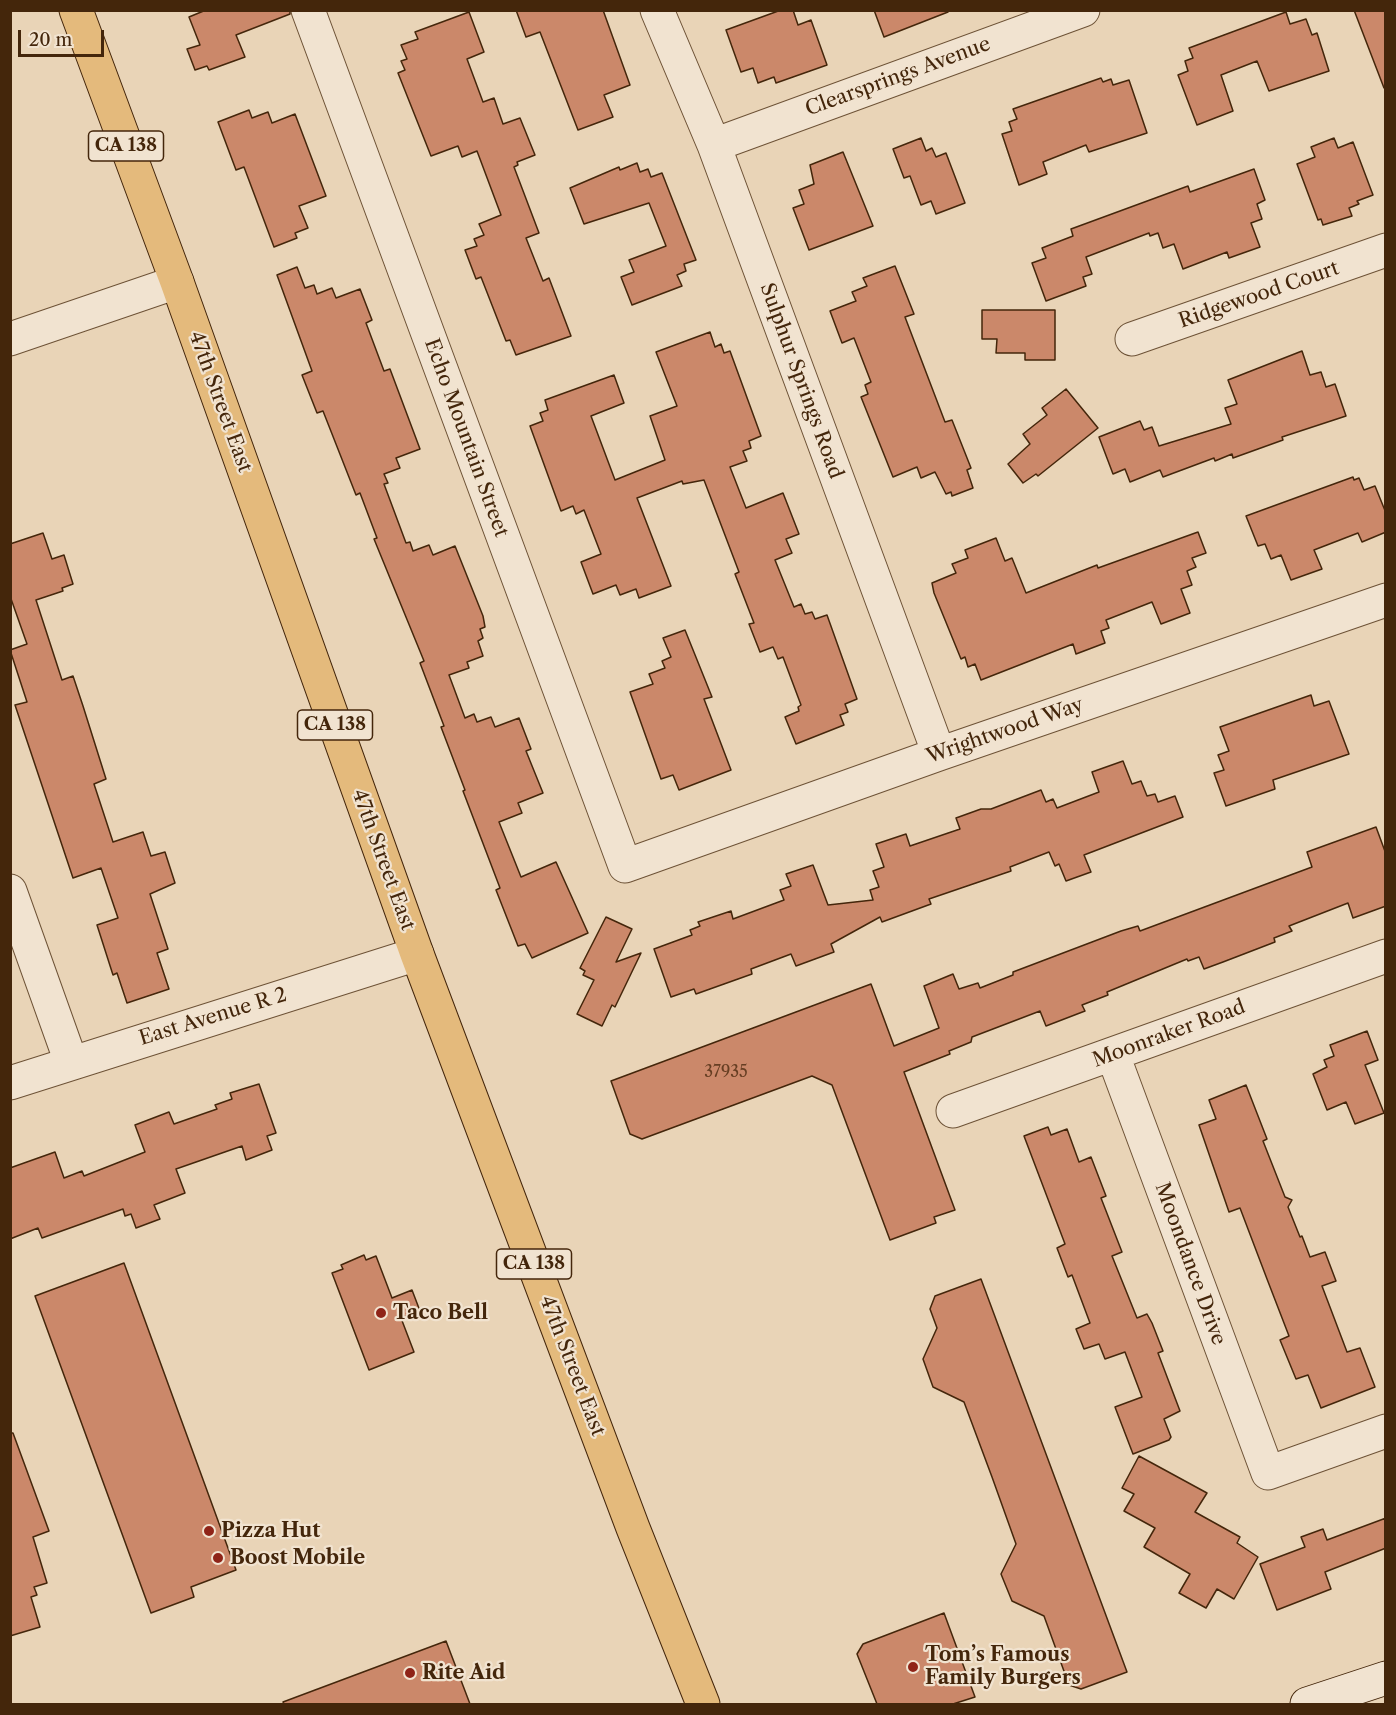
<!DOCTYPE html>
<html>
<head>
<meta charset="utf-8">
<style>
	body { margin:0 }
	#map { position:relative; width:1396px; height:1715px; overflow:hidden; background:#e9d4b7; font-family:"Libre Caslon Text",serif }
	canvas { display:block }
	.frame { position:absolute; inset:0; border:12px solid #44260b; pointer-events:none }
	.scale { position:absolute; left:18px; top:30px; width:86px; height:27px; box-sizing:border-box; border:3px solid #44260b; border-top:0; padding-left:8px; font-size:18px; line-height:21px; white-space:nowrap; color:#44260b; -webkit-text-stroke:4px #f1e3d0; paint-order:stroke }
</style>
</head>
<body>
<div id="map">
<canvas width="1396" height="1715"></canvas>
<div class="frame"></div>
<div class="scale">20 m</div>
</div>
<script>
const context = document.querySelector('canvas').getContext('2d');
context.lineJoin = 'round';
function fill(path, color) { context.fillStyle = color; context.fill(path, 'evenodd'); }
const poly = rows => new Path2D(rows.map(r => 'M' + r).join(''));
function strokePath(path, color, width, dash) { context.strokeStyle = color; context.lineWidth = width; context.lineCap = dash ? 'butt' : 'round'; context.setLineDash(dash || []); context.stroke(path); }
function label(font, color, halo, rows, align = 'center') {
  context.font = font + ' "Libre Caslon Text",serif'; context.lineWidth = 4.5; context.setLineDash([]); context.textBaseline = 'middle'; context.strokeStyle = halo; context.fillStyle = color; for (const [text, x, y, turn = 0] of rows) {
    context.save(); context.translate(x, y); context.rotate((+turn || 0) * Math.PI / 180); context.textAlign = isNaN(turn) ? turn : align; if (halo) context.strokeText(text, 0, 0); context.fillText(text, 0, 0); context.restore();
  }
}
const building = poly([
	[206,10,290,10,290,14,236,35,245,57,209,70,207,66,195,70,187,49,200,45,189,17,206,10],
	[516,10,603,10,630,85,604,95,613,117,578,130,540,32,526,37,516,10],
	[781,10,793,10,798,25,811,20,827,65,776,83,774,77,758,83,753,68,741,72,726,30,781,10],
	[874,10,947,10,948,12,884,37,874,10],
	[1354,10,1386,10,1386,88,1384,88,1354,10],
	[469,12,484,52,467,59,483,102,494,98,503,124,520,118,535,155,517,162,518,165,514,167,539,233,526,238,543,281,549,278,571,336,516,355,510,340,506,341,481,277,476,279,465,250,477,246,474,239,484,235,479,224,501,215,477,151,462,157,458,146,431,156,398,73,405,70,401,61,407,59,401,45,418,39,415,32,469,12],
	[1286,12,1290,24,1306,19,1312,35,1317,33,1329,71,1269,91,1257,61,1221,75,1233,111,1197,125,1178,75,1188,71,1185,61,1193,58,1189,48,1286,12],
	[1101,78,1103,82,1111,79,1113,85,1129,80,1147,133,1089,152,1086,145,1043,162,1047,174,1019,185,1002,134,1012,131,1009,122,1017,119,1013,109,1101,78],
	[249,110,252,118,268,112,272,123,295,114,326,196,299,206,308,228,295,233,297,238,274,247,244,167,236,170,218,122,249,110],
	[921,138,926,151,932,148,936,157,946,153,965,203,936,214,931,201,921,205,910,176,904,178,893,149,921,138],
	[1334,138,1338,148,1353,142,1373,195,1357,201,1359,204,1349,208,1352,216,1323,225,1321,219,1318,220,1297,164,1315,157,1311,147,1334,138],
	[843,152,873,226,809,250,793,208,804,204,799,190,814,184,810,165,843,152],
	[637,163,640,172,648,169,651,177,662,173,696,260,684,264,686,271,677,275,682,286,632,305,621,277,634,272,629,260,666,246,649,203,584,224,570,188,619,167,620,170,637,163],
	[1254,169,1265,200,1257,204,1262,219,1251,223,1260,247,1229,258,1227,252,1183,269,1174,244,1163,248,1158,233,1150,236,1149,233,1086,257,1092,274,1083,277,1086,286,1046,301,1032,263,1046,258,1042,248,1073,236,1071,229,1188,186,1190,192,1254,169],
	[895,266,914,314,905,317,945,422,952,420,971,468,967,470,973,488,952,496,951,492,946,494,935,472,921,478,917,467,893,477,861,397,868,394,865,385,871,382,854,338,842,343,830,311,856,301,852,292,867,286,863,278,895,266],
	[297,267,305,288,314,285,317,294,332,288,336,298,360,289,372,320,366,323,384,371,390,369,420,449,396,458,400,468,384,474,388,483,384,484,406,543,410,542,413,551,429,545,433,555,455,546,483,616,485,627,480,629,483,638,478,641,483,656,467,662,469,668,449,675,465,718,474,714,477,722,491,717,495,727,519,718,531,749,526,751,543,793,518,803,522,813,499,822,521,877,556,862,588,933,532,958,525,944,518,946,496,890,500,888,463,791,465,790,441,727,444,726,420,663,424,661,374,539,377,538,360,493,356,495,323,411,317,413,302,375,312,371,277,275,297,267],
	[982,310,1055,310,1055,360,1025,360,1025,353,996,353,997,339,982,339,982,310],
	[710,332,715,347,721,344,724,353,730,351,761,436,749,441,751,448,743,451,747,461,730,467,746,508,783,493,799,534,786,539,792,553,775,560,794,607,801,604,805,614,812,612,815,619,827,615,857,699,845,704,848,712,840,715,844,725,796,744,785,717,799,711,798,707,801,705,783,657,778,659,773,647,760,652,749,624,754,623,735,574,739,572,704,480,683,484,682,481,637,498,671,586,639,598,636,589,620,595,616,585,593,594,581,562,601,554,584,510,576,514,573,506,561,511,530,426,543,421,540,413,548,410,545,400,614,375,624,403,591,416,615,480,665,460,650,416,677,406,656,352,710,332],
	[1302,351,1310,375,1321,372,1326,387,1335,384,1346,416,1282,437,1283,440,1233,458,1232,454,1215,461,1214,458,1163,477,1160,470,1130,482,1125,469,1113,474,1099,437,1140,421,1144,430,1152,427,1159,446,1231,424,1225,408,1237,404,1228,380,1302,351],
	[1066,389,1098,428,1038,476,1036,474,1023,483,1008,464,1030,444,1023,434,1047,415,1042,408,1066,389],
	[1353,477,1354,480,1359,478,1364,490,1375,486,1386,513,1386,532,1362,542,1358,533,1314,550,1322,569,1291,580,1281,555,1271,559,1265,544,1258,546,1246,516,1353,477],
	[1198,532,1206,553,1192,558,1196,567,1187,571,1192,585,1181,589,1190,613,1161,624,1152,602,1106,620,1109,628,1101,631,1105,643,1076,654,1073,644,981,680,975,664,968,667,965,657,961,659,934,593,932,583,956,573,952,564,968,558,965,550,996,538,1005,561,1012,558,1026,593,1097,565,1098,568,1198,532],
	[43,533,52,559,64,555,73,584,62,588,63,591,36,600,62,680,73,676,83,706,106,779,94,784,113,842,143,832,151,856,165,852,175,883,150,894,168,949,157,953,169,989,127,1003,117,973,113,975,97,925,118,918,101,868,73,878,15,705,27,702,10,650,27,644,10,596,10,544,43,533],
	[685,630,712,697,704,699,731,770,679,790,673,775,661,779,630,692,653,684,649,674,665,668,662,661,671,657,663,638,685,630],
	[1311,695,1314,706,1329,701,1349,754,1273,780,1275,789,1226,806,1214,773,1224,770,1218,755,1229,751,1220,727,1311,695],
	[1123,761,1132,784,1141,781,1147,796,1155,794,1158,802,1175,796,1183,817,1084,855,1091,872,1066,881,1059,864,1055,866,1049,852,1010,867,1011,871,929,899,931,904,882,922,880,917,831,944,834,952,796,966,791,954,751,969,752,974,696,994,694,989,671,997,654,949,692,935,690,930,700,926,698,922,731,911,733,919,784,900,780,890,791,886,786,874,813,865,828,905,873,900,870,890,879,887,873,871,884,867,876,844,906,834,910,846,960,829,956,818,981,809,991,809,1041,790,1046,802,1053,799,1057,808,1099,792,1092,772,1123,761],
	[1376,827,1386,854,1386,906,1353,918,1348,903,1289,926,1292,931,1274,938,1275,942,1223,962,1204,969,1199,957,1188,961,1187,959,1107,992,1108,995,1082,1005,1085,1011,1046,1026,1040,1011,972,1037,971,1042,949,1051,950,1054,904,1072,955,1210,934,1217,936,1223,890,1240,832,1085,812,1076,642,1139,630,1134,611,1081,871,984,894,1046,939,1028,924,986,953,974,959,989,978,983,980,988,1013,975,1013,972,1121,931,1138,926,1140,931,1312,867,1307,852,1376,827],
	[606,917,632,929,616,962,641,953,615,1007,612,1005,602,1026,577,1014,594,980,583,975,585,971,580,968,606,917],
	[1367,1031,1378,1060,1365,1065,1384,1113,1355,1124,1346,1102,1327,1110,1313,1074,1327,1067,1324,1060,1334,1056,1330,1045,1367,1031],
	[259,1084,276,1133,267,1136,272,1150,246,1160,242,1146,176,1169,185,1193,154,1205,160,1219,136,1228,131,1214,125,1216,123,1209,42,1238,38,1228,10,1239,10,1168,55,1152,64,1178,82,1171,84,1176,145,1152,135,1125,169,1112,174,1124,217,1109,215,1105,232,1099,230,1093,259,1084],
	[1246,1085,1267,1139,1263,1141,1285,1197,1292,1200,1288,1207,1300,1237,1302,1236,1310,1257,1325,1252,1336,1281,1322,1286,1347,1352,1360,1348,1375,1387,1321,1408,1308,1375,1296,1379,1280,1340,1289,1336,1267,1279,1240,1208,1229,1212,1199,1125,1216,1119,1209,1100,1246,1085],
	[1048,1127,1051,1135,1067,1129,1079,1162,1091,1157,1106,1196,1101,1198,1122,1252,1112,1256,1137,1318,1147,1314,1152,1323,1163,1351,1158,1353,1180,1411,1164,1419,1171,1437,1169,1440,1133,1454,1115,1407,1142,1397,1125,1352,1105,1359,1099,1344,1084,1349,1076,1329,1090,1323,1072,1275,1068,1277,1057,1248,1065,1244,1024,1136,1048,1127],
	[364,1255,366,1260,376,1256,392,1298,412,1290,420,1311,401,1318,414,1352,369,1370,332,1273,343,1269,341,1265,364,1255],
	[124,1263,236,1570,191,1587,194,1597,151,1613,35,1296,124,1263],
	[981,1279,1127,1672,1081,1689,1069,1685,1044,1616,1012,1601,1001,1574,1016,1544,992,1477,964,1402,933,1387,923,1359,937,1328,930,1309,935,1296,981,1279],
	[10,1433,13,1433,49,1531,33,1537,47,1583,34,1587,37,1595,31,1597,40,1627,10,1636,10,1433],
	[1139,1456,1207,1493,1195,1512,1240,1537,1237,1543,1258,1557,1234,1599,1217,1589,1206,1608,1179,1593,1190,1574,1144,1547,1155,1528,1124,1511,1134,1494,1122,1488,1139,1456],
	[1386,1518,1386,1548,1325,1572,1331,1589,1277,1610,1260,1564,1305,1547,1301,1537,1323,1529,1327,1540,1386,1518],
	[944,1613,975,1697,953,1704,877,1704,857,1654,863,1644,944,1613],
	[446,1641,470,1704,284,1704,283,1702,446,1641]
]);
fill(building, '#cb886a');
strokePath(building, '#44260b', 1.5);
const street = poly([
	[308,10,625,866,939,754,1386,600],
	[657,10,714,145,939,754],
	[714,145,1083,10],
	[10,339,177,282],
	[1132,339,1386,250],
	[10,891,71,1062],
	[1113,1055,1268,1473,1386,1431],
	[10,1083,417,954],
	[953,1111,1386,956]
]);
const secondary = poly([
	[1307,1704,1386,1678]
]);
const highway = poly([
	[76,10,177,282,417,954,633,1528,703,1704]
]);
strokePath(street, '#6d5236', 35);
strokePath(secondary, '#44260b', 35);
strokePath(highway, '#44260b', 35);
strokePath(street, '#f1e3d0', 33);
strokePath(secondary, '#f1e3d0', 33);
strokePath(highway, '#e4ba7c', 33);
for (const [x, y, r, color] of [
	[381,1313,6,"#8f2418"],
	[209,1531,6,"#8f2418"],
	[218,1558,6,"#8f2418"],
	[913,1667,6,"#8f2418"],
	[410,1673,6,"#8f2418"]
]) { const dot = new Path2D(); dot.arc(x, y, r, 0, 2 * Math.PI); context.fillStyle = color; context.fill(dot); strokePath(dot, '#f1e3d0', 2); }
label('16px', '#663e23', null, [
	["37935",726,1072]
]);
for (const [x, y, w] of [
	[126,146,75],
	[335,725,75],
	[534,1264,75]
]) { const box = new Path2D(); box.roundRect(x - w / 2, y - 15, w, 30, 4.5); context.fillStyle = '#f1e3d0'; context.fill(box); strokePath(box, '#44260b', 1.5); }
label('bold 18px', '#44260b', null, [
	["CA 138",126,146],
	["CA 138",335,725],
	["CA 138",534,1264]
]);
label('20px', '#44260b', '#f1e3d0', [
	["Clearsprings Avenue",898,77,-20],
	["Ridgewood Court",1259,295,-19],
	["Sulphur Springs Road",801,381,70],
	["47th Street East",220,402,70],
	["Echo Mountain Street",466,438,70],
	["Wrightwood Way",1005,731,-19],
	["47th Street East",383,860,70],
	["East Avenue R 2",213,1017,-17],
	["Moonraker Road",1169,1034,-20],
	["Moondance Drive",1190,1264,70],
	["47th Street East",572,1366,69]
]);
label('bold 20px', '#44260b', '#f1e3d0', [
	["Taco Bell",393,1313],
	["Pizza Hut",221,1531],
	["Boost Mobile",230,1558],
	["Tom’s Famous",925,1655],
	["Family Burgers",925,1678],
	["Rite Aid",422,1673]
], 'left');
</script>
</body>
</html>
